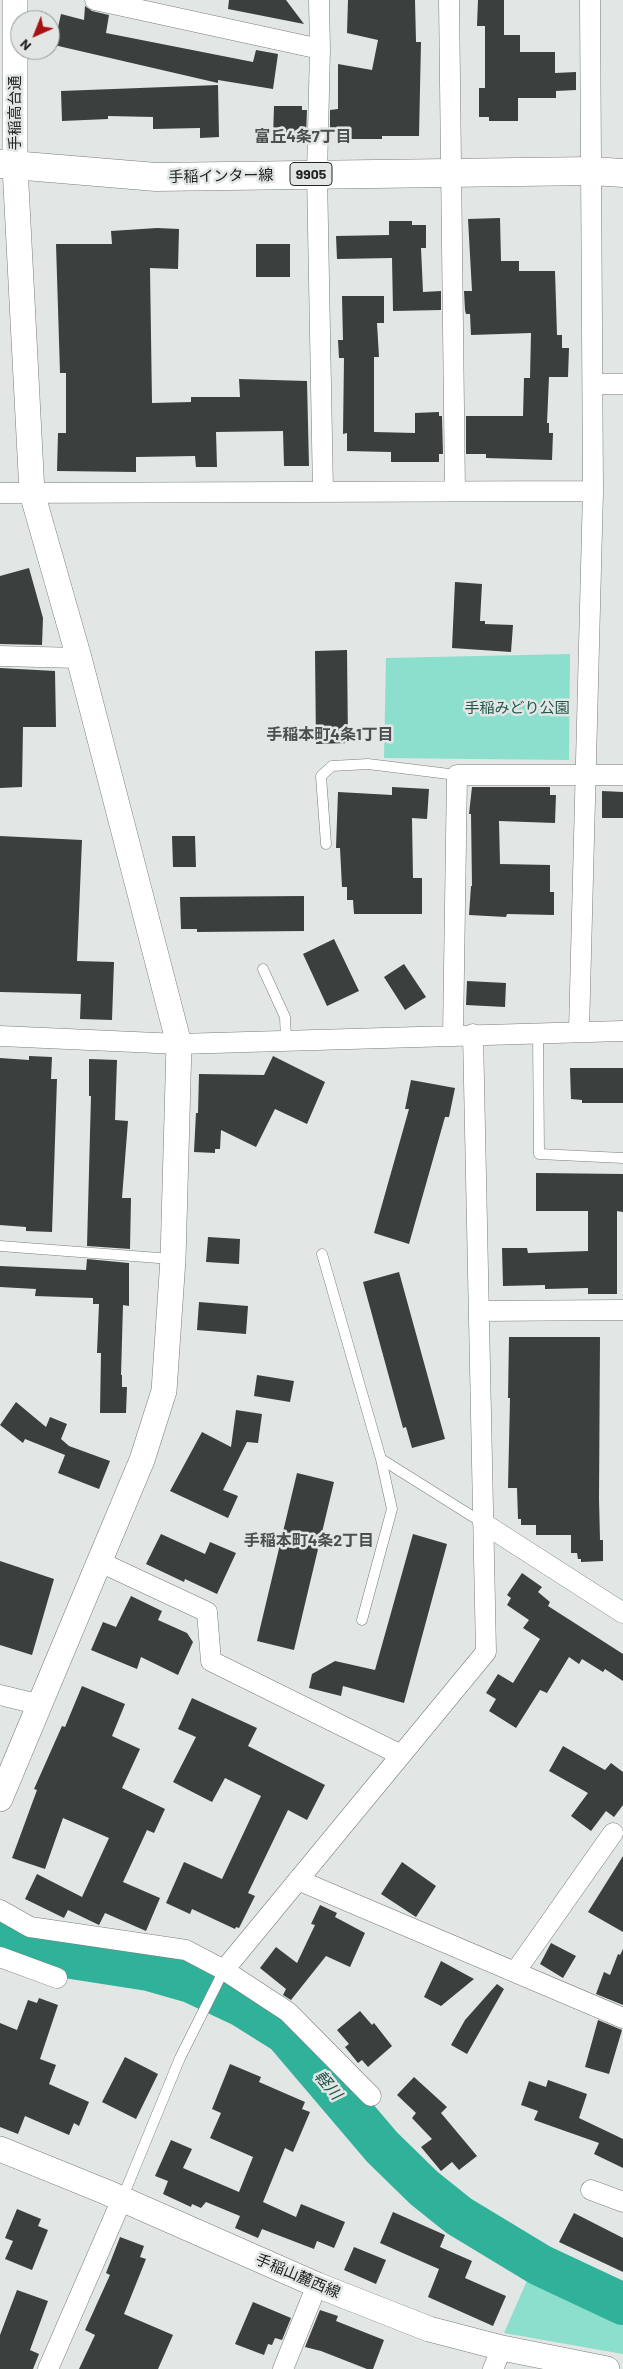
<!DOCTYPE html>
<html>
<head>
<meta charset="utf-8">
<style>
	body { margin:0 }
	#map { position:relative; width:623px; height:2369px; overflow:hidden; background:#e2e6e5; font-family:Barlow,sans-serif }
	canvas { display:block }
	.north { position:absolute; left:10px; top:10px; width:50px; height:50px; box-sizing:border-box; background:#e2e6e5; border:1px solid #959897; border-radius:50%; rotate:224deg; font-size:14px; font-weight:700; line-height:20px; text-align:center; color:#222423 }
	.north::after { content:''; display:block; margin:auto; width:18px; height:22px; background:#a71214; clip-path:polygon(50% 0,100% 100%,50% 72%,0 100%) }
</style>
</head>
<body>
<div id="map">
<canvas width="623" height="2369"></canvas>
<div class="north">N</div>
</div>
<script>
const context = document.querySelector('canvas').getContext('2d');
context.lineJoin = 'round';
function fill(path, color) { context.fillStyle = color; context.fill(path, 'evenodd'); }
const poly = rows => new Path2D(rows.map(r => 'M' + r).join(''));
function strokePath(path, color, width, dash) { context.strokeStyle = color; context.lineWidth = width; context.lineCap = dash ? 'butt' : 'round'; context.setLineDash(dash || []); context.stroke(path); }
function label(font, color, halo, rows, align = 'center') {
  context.font = font + ' Barlow,"Noto Sans JP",sans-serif'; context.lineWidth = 5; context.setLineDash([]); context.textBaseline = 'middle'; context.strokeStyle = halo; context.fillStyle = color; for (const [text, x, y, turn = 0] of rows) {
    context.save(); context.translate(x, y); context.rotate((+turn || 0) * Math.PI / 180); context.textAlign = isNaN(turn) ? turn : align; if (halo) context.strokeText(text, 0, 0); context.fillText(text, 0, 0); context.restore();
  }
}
fill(poly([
	[570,654,569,760,384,758,386,658],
	[529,2276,623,2319,623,2354,504,2333]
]), '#8cdfcc');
strokePath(poly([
	[0,1936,46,1954,149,1970,191,1982,242,2006,285,2033,382,2147,424,2188,459,2216,540,2265,623,2304]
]), '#30b19a', 42);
fill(poly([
	[229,0,286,0,304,24,228,9],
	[348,0,415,0,416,42,421,42,419,136,382,136,382,139,351,139,351,133,330,134,330,110,338,109,338,64,372,70,378,40,347,33],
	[478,0,504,0,504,35,520,35,520,52,555,52,555,73,576,72,576,90,556,91,556,98,518,98,518,121,489,121,489,117,479,117,479,88,485,88,485,26,477,26],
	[85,6,92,11,109,15,106,33,253,62,256,50,278,54,273,89,218,80,218,83,54,45,61,14,84,20],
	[218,85,219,137,200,138,200,128,153,129,153,117,108,116,108,119,62,121,61,91],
	[274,106,302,106,302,110,307,110,306,135,302,136,302,139,273,139],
	[500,218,501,261,519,261,519,271,555,271,557,335,562,335,562,348,569,348,568,377,549,377,547,423,549,423,549,433,553,433,552,460,486,458,486,454,466,454,466,416,523,416,524,378,530,378,531,333,471,335,470,314,466,314,465,310,464,291,472,291,468,219],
	[389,221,412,221,412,225,426,225,426,248,421,248,423,292,441,291,441,310,393,311,392,258,337,259,336,236,389,235],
	[157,228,179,229,178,269,150,268,152,403,191,402,191,397,240,397,239,379,307,381,309,466,284,466,283,431,216,432,217,467,196,467,195,456,136,457,136,472,57,471,58,433,66,433,66,373,60,373,56,244,112,244,111,231],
	[256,244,290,244,290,277,256,277],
	[342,296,384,296,384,323,377,323,379,357,374,357,374,432,415,433,415,413,439,412,439,416,442,416,443,454,439,454,439,462,391,462,391,452,347,451,347,433,343,434,344,358,339,358,338,340,343,340],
	[29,568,43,618,42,645,0,644,0,576],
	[455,582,482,584,480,621,485,621,485,624,513,625,511,652,452,648],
	[347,650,348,743,316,744,315,651],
	[0,668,55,671,56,727,23,727,22,787,0,788],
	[392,787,429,789,427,819,412,818,413,878,422,878,422,914,354,914,353,900,347,900,347,887,342,887,340,848,336,848,338,792,392,795],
	[472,787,550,787,550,795,556,795,555,823,499,821,500,864,550,865,550,892,554,892,554,915,507,914,506,917,469,915,471,886,472,886,471,814,469,814],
	[602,791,623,792,623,818,602,818],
	[0,836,82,840,77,961,114,962,112,1020,80,1019,81,994,0,992],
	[172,836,195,836,196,867,173,867],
	[304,896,304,931,197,932,197,929,181,929,180,897],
	[334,939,359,991,327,1006,303,954],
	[404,964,426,997,405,1010,384,977],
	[467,981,506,983,505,1007,466,1005],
	[29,1056,52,1057,51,1079,57,1079,52,1232,26,1231,26,1227,0,1225,0,1058,29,1060],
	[273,1056,325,1082,307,1124,275,1109,256,1147,221,1130,220,1149,215,1149,215,1153,194,1152,196,1113,198,1113,199,1074,264,1075],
	[89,1059,117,1060,115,1120,128,1121,122,1198,131,1198,130,1249,87,1246,91,1096,89,1096],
	[570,1068,623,1068,623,1103,582,1103,582,1100,571,1099],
	[411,1080,455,1088,449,1117,445,1117,409,1244,374,1233,409,1109,405,1109],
	[536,1173,623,1174,623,1212,617,1211,617,1294,588,1294,588,1288,545,1289,545,1285,503,1286,502,1248,527,1248,528,1253,588,1251,588,1211,536,1211],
	[208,1237,240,1239,239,1264,206,1262],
	[87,1259,129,1263,129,1306,123,1305,121,1375,122,1375,122,1387,127,1387,126,1413,100,1413,101,1353,97,1353,99,1304,93,1304,93,1298,35,1296,36,1289,0,1287,0,1266,86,1270],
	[399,1272,445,1439,412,1448,406,1427,403,1428,363,1282],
	[199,1302,248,1306,246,1334,197,1330],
	[509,1337,600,1337,599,1499,600,1540,603,1540,603,1561,581,1562,581,1559,578,1559,577,1553,571,1553,571,1535,536,1535,536,1525,521,1525,521,1519,518,1519,517,1488,508,1488,510,1398,508,1398],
	[257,1375,294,1381,290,1402,254,1396],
	[16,1402,46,1427,50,1417,67,1424,61,1439,69,1446,110,1461,99,1489,58,1473,65,1455,25,1439,23,1443,0,1425],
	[236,1410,262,1414,258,1443,247,1442,223,1490,238,1496,228,1518,170,1491,202,1432,231,1447],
	[297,1473,334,1482,294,1650,257,1641],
	[161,1534,205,1554,210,1542,236,1553,217,1594,185,1579,184,1582,146,1564],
	[413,1534,447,1544,404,1703,343,1686,341,1696,309,1688,312,1674,335,1661,375,1670],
	[0,1561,54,1579,32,1655,0,1645],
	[522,1573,542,1587,538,1592,550,1602,548,1606,623,1654,623,1681,605,1669,603,1672,582,1659,579,1664,569,1657,547,1693,540,1690,516,1728,489,1711,496,1699,486,1693,498,1674,513,1683,540,1639,523,1628,529,1620,507,1605,511,1598,507,1595],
	[131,1596,162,1611,158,1620,187,1633,193,1642,178,1675,141,1657,137,1669,91,1650,103,1622,116,1627],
	[82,1686,125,1704,112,1736,140,1749,122,1788,165,1809,154,1833,147,1830,123,1882,160,1898,146,1931,105,1913,99,1925,68,1910,64,1918,25,1899,37,1874,82,1897,109,1838,63,1818,45,1869,12,1858,37,1790,34,1789,62,1726,65,1727],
	[192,1698,257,1728,248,1746,325,1785,307,1820,288,1810,248,1893,255,1896,239,1928,236,1927,235,1929,192,1909,190,1914,166,1903,184,1862,222,1879,261,1796,225,1778,212,1802,173,1782,196,1737,178,1729],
	[563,1746,605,1770,611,1763,623,1772,623,1805,614,1817,606,1811,591,1831,571,1816,588,1793,549,1771],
	[623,1856,623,1932,588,1912],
	[402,1862,436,1886,416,1917,381,1894],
	[320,1905,337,1913,335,1917,365,1933,350,1967,326,1956,291,2000,283,1995,286,1989,260,1968,276,1947,297,1963,315,1925,311,1924],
	[551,1943,576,1956,563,1978,540,1964],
	[623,1949,623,2005,596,1994,604,1972,610,1975,618,1954,620,1955],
	[441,1961,474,1979,441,2006,424,1997],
	[497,1984,504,1989,467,2054,451,2045,465,2020],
	[39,1998,58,2005,40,2059,56,2065,49,2084,89,2102,79,2126,74,2123,69,2135,25,2116,18,2134,0,2127,0,2023,17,2030,28,2000,37,2003],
	[360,2011,372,2025,374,2023,392,2046,368,2067,362,2060,358,2063,345,2047,349,2044,337,2030],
	[598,2020,622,2030,609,2074,585,2067],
	[125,2057,158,2074,136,2119,102,2102],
	[230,2064,261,2077,259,2082,305,2102,302,2109,310,2112,293,2152,285,2148,263,2202,296,2217,301,2204,345,2222,334,2248,317,2241,314,2249,262,2229,258,2238,235,2228,240,2216,206,2202,201,2208,192,2204,191,2207,163,2194,168,2181,155,2176,171,2140,192,2149,183,2168,239,2192,253,2157,210,2138,221,2113,212,2109],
	[414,2077,447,2107,441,2113,477,2156,459,2170,452,2162,441,2171,421,2147,432,2139,412,2118,416,2113,397,2095],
	[548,2080,587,2094,579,2118,623,2139,623,2168,594,2154,599,2143,534,2120,538,2111,521,2105,529,2081,546,2087],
	[17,2209,41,2219,38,2226,48,2230,32,2270,5,2259,13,2241,5,2238],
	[393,2212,445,2235,440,2247,472,2261,465,2278,506,2296,493,2326,428,2297,439,2269,380,2243],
	[574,2213,623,2238,623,2272,559,2242],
	[120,2237,144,2246,140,2257,146,2259,124,2314,173,2335,158,2369,79,2369,95,2335,85,2330,110,2275,106,2273],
	[354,2247,386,2260,376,2284,344,2270],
	[17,2290,48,2301,30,2350,39,2354,33,2369,0,2369,0,2335],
	[253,2302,291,2318,282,2340,275,2338,272,2345,268,2344,264,2355,235,2344],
	[320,2310,338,2316,336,2321,384,2340,373,2369,367,2369,321,2351,305,2347]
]), '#3b3f3d');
const service = poly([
	[326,844,321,776,332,766,368,764,457,775],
	[263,969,285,1017,286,1040],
	[538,1032,539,1154,623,1158],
	[0,1246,172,1259],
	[322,1254,381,1459,392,1509,362,1620],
	[381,1459,483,1523],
	[122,2199,180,2058,224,1970]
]);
const minor = poly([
	[95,0,320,49],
	[319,0,320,49,317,174,323,492],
	[449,0,455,491],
	[593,384,623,384],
	[0,493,593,491],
	[0,656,79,658],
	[579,1031,593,491,590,0],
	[453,1035,457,775,623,775],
	[0,1036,179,1044,623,1031],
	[479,1311,623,1310],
	[483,1523,623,1613],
	[100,1562,207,1612,211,1661,401,1755],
	[0,1695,41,1705],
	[298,1880,623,2018],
	[0,1910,30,1927,186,1950,224,1970,288,2012,371,2096],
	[0,1957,57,1978],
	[224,1970,486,1652,473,1034],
	[515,1972,613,1833],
	[591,2190,623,2202],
	[48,2369,122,2199],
	[283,2369,317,2285],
	[493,2369,502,2348]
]);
const tertiary = poly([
	[0,1799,142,1460,164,1391,173,1259,179,1044,79,658,32,493,15,166,15,0],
	[0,2149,106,2192,317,2285,429,2329,502,2348,607,2369]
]);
const primary = poly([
	[0,164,156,177,592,171,623,173]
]);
strokePath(service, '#797d7c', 11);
strokePath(minor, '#797d7c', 21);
strokePath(tertiary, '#797d7c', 26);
strokePath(primary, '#797d7c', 29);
strokePath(service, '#fff', 10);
strokePath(minor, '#fff', 20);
strokePath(tertiary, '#fff', 25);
strokePath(primary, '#fff', 28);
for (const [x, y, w] of [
	[311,174,42]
]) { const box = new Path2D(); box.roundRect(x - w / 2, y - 11.5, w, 23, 4); context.fillStyle = '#e2e6e5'; context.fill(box); strokePath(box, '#222423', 1); }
label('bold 14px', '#222423', null, [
	["9905",311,174]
]);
label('15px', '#222423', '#e2e6e5', [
	["手稲高台通",15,113,-90],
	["手稲インター線",221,176,-1],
	["手稲山麓西線",298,2276,23]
]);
label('15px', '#24574c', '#e2e6e5', [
	["手稲みどり公園",517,708]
]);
label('bold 16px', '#4b4f4d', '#e2e6e5', [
	["富丘4条7丁目",303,137],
	["手稲本町4条1丁目",330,735],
	["手稲本町4条2丁目",309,1541]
]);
label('italic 16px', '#22554b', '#e2e6e5', [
	["軽川",328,2085,50]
]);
</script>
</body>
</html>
